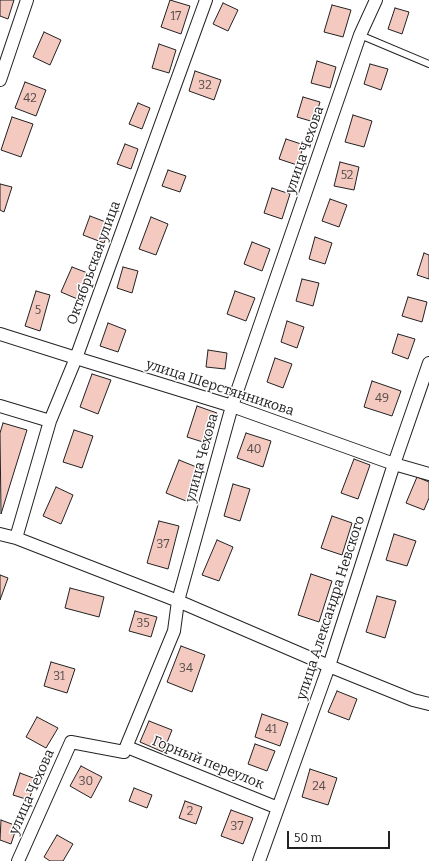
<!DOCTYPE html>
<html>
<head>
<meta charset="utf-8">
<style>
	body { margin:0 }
	#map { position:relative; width:429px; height:861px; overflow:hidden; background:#fff; font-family:Bitter,serif }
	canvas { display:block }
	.scale { position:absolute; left:287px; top:831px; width:103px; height:18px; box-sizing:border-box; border:2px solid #222; border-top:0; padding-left:5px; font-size:12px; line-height:14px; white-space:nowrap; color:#222; -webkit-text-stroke:3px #fff; paint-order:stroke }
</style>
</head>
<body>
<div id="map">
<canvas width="429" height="861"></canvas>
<div class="scale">50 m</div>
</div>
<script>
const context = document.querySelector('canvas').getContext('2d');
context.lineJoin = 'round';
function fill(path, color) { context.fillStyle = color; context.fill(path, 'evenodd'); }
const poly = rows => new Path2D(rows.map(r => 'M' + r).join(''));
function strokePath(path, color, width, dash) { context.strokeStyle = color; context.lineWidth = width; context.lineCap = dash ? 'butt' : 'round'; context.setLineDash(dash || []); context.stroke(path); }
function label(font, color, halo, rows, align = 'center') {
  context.font = font + ' Bitter,serif'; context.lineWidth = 3; context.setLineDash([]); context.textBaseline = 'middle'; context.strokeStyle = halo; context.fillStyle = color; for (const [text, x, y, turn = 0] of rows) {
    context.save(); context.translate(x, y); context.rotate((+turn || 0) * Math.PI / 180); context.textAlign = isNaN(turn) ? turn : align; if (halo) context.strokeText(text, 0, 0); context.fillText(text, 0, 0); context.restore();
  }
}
const building = poly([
	[0,0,14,0,8,19,0,16,0,0],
	[170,0,190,6,181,34,161,27,170,0],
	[223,3,238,10,228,31,213,24,223,3],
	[332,5,351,10,343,37,324,32,332,5],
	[395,8,409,12,402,34,388,29,395,8],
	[44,32,61,40,50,65,33,57,44,32],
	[159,44,176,50,169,73,152,68,159,44],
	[317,61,336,67,330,88,311,83,317,61],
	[370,64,388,69,381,90,364,84,370,64],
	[195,71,221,80,214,100,189,91,195,71],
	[25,82,46,90,36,116,15,108,25,82],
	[303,97,320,102,314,122,297,117,303,97],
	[138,103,150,108,142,129,129,124,138,103],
	[353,115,372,121,364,147,345,142,353,115],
	[12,117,33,124,21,157,1,150,12,117],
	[286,139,304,145,297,165,279,159,286,139],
	[125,144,138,149,131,169,117,164,125,144],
	[340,162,359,167,354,190,334,186,340,162],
	[168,170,186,176,180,192,162,186,168,170],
	[0,184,12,187,4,212,0,210,0,184],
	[272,188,290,194,282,219,264,213,272,188],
	[330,199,347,205,339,227,322,221,330,199],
	[90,216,111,224,104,243,83,235,90,216],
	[151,217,168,224,156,255,139,249,151,217],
	[315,237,332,243,325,264,309,259,315,237],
	[252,242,270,249,262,271,244,264,252,242],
	[424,253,429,255,429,279,417,275,424,253],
	[72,267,93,275,82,301,61,292,72,267],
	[123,267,138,271,132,293,117,288,123,267],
	[302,279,319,283,313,306,296,301,302,279],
	[36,291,50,295,40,331,25,326,36,291],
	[235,291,255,298,246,321,227,314,235,291],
	[408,297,427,302,422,322,402,316,408,297],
	[287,321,304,327,297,348,281,342,287,321],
	[108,323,126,330,118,352,100,346,108,323],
	[398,334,415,339,408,359,392,353,398,334],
	[208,350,227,353,225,369,206,367,208,350],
	[275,358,292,364,283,388,267,382,275,358],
	[92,374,111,380,98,414,80,407,92,374],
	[372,381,401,391,392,416,364,407,372,381],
	[197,406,217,413,206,443,187,437,197,406],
	[3,423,27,430,1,514,0,433,3,423],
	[74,430,93,436,82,468,63,462,74,430],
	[246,433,271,441,263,467,237,458,246,433],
	[354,459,370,465,358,499,341,493,354,459],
	[179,460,199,468,186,501,166,493,179,460],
	[417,477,429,482,429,498,424,510,406,503,417,477],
	[233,484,250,489,240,521,224,516,233,484],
	[56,487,73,495,61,524,43,516,56,487],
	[332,516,352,523,342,555,321,548,332,516],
	[159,521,179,526,168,569,147,563,159,521],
	[394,534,416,541,407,566,386,560,394,534],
	[217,540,233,547,219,581,202,575,217,540],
	[311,574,332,581,319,622,298,615,311,574],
	[0,575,8,578,0,600,0,575],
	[70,588,104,597,99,617,65,608,70,588],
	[377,596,396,601,385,638,366,632,377,596],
	[135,611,157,617,151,637,129,631,135,611],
	[181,646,205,655,192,692,167,682,181,646],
	[51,662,75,669,67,693,44,686,51,662],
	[337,691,357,699,349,720,328,712,337,691],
	[262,714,288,723,280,746,255,737,262,714],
	[37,717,58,728,46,748,26,737,37,717],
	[149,721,172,730,163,752,140,742,149,721],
	[255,744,275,751,267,771,248,764,255,744],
	[81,766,102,777,91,798,70,786,81,766],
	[310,769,337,778,328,805,302,797,310,769],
	[20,773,36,779,29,800,13,795,20,773],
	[134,788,152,795,147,808,129,801,134,788],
	[185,801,202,807,196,824,179,818,185,801],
	[231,810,253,818,243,844,221,836,231,810],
	[1,820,17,826,11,844,0,840,1,820],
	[57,835,73,844,63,861,50,861,44,857,57,835]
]);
fill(building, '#f3c9c0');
strokePath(building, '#222', 1);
const service = poly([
	[360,35,429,64]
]);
const minor = poly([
	[0,80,27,0],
	[0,334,76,358,232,406,394,464,429,474],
	[0,406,50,421],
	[0,534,16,538,178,601,329,666,413,700,429,704],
	[16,538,50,421,76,358,206,0],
	[127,747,278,808],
	[18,861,71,742,124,752,174,631,178,601,232,406,360,35,376,0],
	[259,861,329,666,394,464,429,363]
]);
strokePath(service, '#222', 8);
strokePath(minor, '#222', 14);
strokePath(service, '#fff', 6);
strokePath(minor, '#fff', 12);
label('12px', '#564c4a', null, [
	["17",176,17],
	["32",205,86],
	["42",30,99],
	["52",347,176],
	["5",38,311],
	["49",382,399],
	["40",254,450],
	["37",163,545],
	["35",143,624],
	["34",186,669],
	["31",59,677],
	["41",271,730],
	["30",86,782],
	["24",319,787],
	["2",190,812],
	["37",237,827]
]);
label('14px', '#222', '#fff', [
	["улица Чехова",305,150,-71],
	["Октябрьская улица",94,263,-70],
	["улица Шерстянникова",220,388,18],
	["улица Чехова",202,458,-75],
	["улица Александра Невского",331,608,-72],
	["Горный переулок",208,763,22],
	["улица Чехова",32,792,-66]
]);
</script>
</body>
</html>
